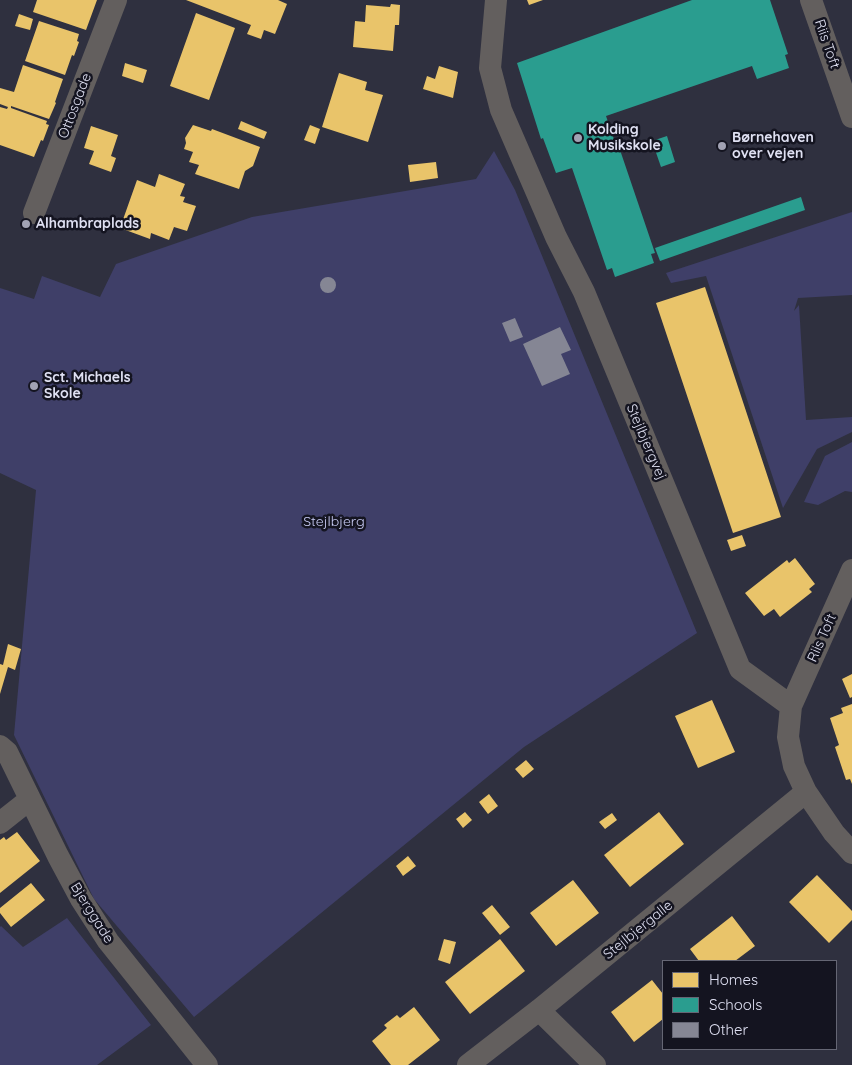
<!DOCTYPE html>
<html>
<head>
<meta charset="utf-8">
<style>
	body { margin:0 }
	#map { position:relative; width:852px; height:1065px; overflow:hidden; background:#2f303f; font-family:Quicksand,sans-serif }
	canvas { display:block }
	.legend { position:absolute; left:662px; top:960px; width:175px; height:90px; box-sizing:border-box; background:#141420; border:1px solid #656674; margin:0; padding:6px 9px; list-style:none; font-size:15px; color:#dfe0f2 }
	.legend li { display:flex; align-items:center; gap:10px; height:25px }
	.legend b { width:25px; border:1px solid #656674 }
</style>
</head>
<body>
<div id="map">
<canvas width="852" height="1065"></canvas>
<ul class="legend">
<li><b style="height:14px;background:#e9c46a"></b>Homes</li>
<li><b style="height:14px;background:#2a9d8f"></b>Schools</li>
<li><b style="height:14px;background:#858694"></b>Other</li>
</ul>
</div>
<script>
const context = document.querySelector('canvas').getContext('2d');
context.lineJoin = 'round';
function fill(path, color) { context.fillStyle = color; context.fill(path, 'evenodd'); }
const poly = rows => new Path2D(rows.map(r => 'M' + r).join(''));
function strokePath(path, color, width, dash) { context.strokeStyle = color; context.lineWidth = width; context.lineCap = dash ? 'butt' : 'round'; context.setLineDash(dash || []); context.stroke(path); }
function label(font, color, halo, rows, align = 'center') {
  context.font = font + ' Quicksand,sans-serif'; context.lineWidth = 5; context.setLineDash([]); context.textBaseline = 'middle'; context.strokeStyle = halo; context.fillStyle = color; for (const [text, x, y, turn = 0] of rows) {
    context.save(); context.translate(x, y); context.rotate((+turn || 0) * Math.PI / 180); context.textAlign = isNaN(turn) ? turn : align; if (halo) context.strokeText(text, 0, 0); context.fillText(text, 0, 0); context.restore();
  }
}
fill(poly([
	[494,151,515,190,697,633,524,747,194,1017,94,899,14,735,36,490,0,473,0,288,34,299,42,276,100,297,116,264,252,217,476,179],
	[852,212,852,295,798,298,794,311,799,305,806,420,852,417,852,432,817,449,783,508,706,276,671,283,666,273],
	[852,442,852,492,845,491,818,505,804,502,825,456],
	[67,918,151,1025,97,1065,0,1065,0,927,1,926,23,947]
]), '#3f3f68');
fill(poly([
	[37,0,97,0,86,30,33,12],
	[186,0,278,0,287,4,275,34,264,30,261,39,247,34,251,25],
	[527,0,543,0,529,5],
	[391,4,400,5,399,25,395,25,393,51,353,47,355,21,365,22,366,5,390,7],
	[196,13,235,28,209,100,170,86],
	[19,14,33,19,30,30,15,26],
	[39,21,79,34,77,41,79,42,74,56,72,55,65,75,25,61],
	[125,63,147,70,143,83,122,76],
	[23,65,63,79,55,102,56,103,49,119,11,106,11,108,47,121,46,124,49,125,43,141,41,140,34,157,0,145,0,107,7,109,8,107,0,104,0,88,14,92],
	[439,66,458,72,453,98,423,89,427,76,435,79],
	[339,73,367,82,365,90,383,95,368,142,322,127],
	[241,121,267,132,264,139,238,129],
	[193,125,211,131,212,129,260,147,253,166,245,171,239,189,195,174,199,165,189,162,193,152,184,149,186,143,185,138],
	[310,125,320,129,315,144,304,140],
	[91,126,118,135,111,156,116,158,111,172,89,164,94,151,84,148],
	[436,162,438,178,410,182,408,165],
	[159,174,185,184,180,196,185,197,183,202,196,206,187,231,174,227,169,240,151,233,150,239,120,228,137,180,155,187],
	[705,287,781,517,733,533,656,303],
	[742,535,746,546,731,551,727,540],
	[795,558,815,584,809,589,812,592,780,617,774,609,764,616,745,593,787,560,789,563],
	[8,644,21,649,15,670,8,667,0,694,0,664,3,665],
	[852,674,852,697,850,698,842,679],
	[712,700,735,752,698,768,675,716],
	[852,704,852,784,850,779,846,780,835,747,839,745,830,718,843,713,841,708],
	[526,760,534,769,523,778,515,769],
	[489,794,498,806,488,814,479,802],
	[465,812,472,820,463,828,456,819],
	[659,812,684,844,630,887,604,855],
	[612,813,617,820,605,829,599,822],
	[17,832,40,861,0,893,0,840,4,837,6,840],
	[408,856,416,866,403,876,396,866],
	[817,875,852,911,852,920,829,943,789,902],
	[573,880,599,913,556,946,530,913],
	[31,883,45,900,11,927,0,913,0,908],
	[492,905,510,927,500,935,482,913],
	[732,916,755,946,735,961,699,961,690,949],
	[444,939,456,942,450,964,438,960],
	[500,939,525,971,470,1014,445,982],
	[652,980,663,994,663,1019,634,1042,611,1012],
	[414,1007,440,1040,408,1065,391,1065,372,1041,387,1028,384,1025,397,1015,400,1018]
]), '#e9c46a');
fill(poly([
	[692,0,770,0,788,54,785,55,789,68,757,79,752,66,606,116,617,148,619,147,655,253,651,254,654,263,615,277,612,268,607,270,572,168,556,173,543,138,541,139,517,63],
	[667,136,675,162,661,167,652,141],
	[801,197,805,210,660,261,655,248]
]), '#2a9d8f');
fill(poly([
	'320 285a8 8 0 1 1 16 0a8 8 0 1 1-16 0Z',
	[515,318,523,337,510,342,502,323],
	[560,327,571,350,561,354,570,374,542,386,523,344]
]), '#858694');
strokePath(poly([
	[496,0,490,68,501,110,556,237,584,292,740,669,791,706],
	[811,0,852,117],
	[34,213,116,0],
	[852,570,791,706,788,737,794,766,806,792,834,833,852,853],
	[0,746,7,752,58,856,81,899,108,941,207,1065],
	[0,823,29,800],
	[539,1010,595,1065],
	[468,1065,539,1010,806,792]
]), '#635f5e', 22);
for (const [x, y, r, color] of [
	[578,138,5,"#a1a2b3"],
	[722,146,5,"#a1a2b3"],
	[26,224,5,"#a1a2b3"],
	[34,386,5,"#a1a2b3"]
]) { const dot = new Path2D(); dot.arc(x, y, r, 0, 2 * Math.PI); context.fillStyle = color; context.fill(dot); strokePath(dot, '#141420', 2); }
label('14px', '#dfe0f2', '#141420', [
	["Riis Toft",827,44,71],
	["Ottosgade",75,106,-69],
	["Stejlbjergvej",646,442,67],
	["Riis Toft",822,638,-66],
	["Bjerggade",92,913,58],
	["Stejlbjergalle",638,930,-39]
]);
label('bold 14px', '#dfe0f2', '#141420', [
	["Kolding",588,130],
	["Musikskole",588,146],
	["Børnehaven",732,138],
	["over vejen",732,154],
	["Alhambraplads",36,224],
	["Sct. Michaels",44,378],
	["Skole",44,394]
], 'left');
label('14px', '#cccff9', '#141420', [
	["Stejlbjerg",334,522]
]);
</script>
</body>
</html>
